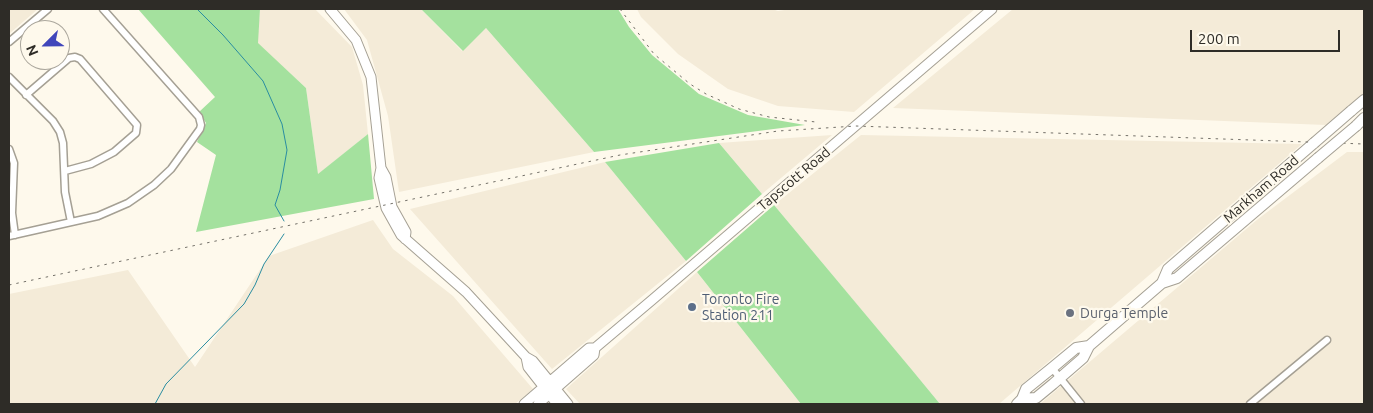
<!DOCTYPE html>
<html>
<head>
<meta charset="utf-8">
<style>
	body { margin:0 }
	#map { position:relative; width:1373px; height:413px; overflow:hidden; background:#fef9ec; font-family:Ubuntu,sans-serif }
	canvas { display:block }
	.frame { position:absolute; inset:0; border:10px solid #2e2c27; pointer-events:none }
	.north { position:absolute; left:20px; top:20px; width:50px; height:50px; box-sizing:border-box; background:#fef9ec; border:1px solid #aba79d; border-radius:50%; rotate:247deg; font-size:14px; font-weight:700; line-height:20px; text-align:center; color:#2e2c27 }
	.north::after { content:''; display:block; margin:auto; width:18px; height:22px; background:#4046bb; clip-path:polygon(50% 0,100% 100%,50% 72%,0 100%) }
	.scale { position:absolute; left:1190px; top:30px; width:150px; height:22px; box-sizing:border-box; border:2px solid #2e2c27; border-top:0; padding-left:6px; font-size:15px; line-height:18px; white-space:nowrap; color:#2e2c27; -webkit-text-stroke:4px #fef9ec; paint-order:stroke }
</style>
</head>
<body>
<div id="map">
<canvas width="1373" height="413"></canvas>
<div class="frame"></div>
<div class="north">N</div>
<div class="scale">200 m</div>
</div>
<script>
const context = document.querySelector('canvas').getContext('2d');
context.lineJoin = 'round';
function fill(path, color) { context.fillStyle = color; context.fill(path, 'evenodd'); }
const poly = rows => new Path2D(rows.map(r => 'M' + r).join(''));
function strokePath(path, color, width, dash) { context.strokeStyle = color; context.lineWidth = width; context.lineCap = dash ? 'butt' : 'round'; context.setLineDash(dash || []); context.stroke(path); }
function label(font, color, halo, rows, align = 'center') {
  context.font = font + ' Ubuntu,sans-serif'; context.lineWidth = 4.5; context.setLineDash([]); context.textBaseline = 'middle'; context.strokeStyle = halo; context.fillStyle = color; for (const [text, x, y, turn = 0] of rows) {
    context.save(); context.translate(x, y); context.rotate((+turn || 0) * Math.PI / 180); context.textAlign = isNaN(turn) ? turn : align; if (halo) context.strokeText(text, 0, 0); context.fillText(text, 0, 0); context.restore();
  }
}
fill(poly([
	[9,9,38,9,9,34],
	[260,9,315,9,352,47,363,85,368,134,318,175,306,88,257,43],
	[344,9,421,9,462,51,486,28,594,152,399,192,388,116,367,40],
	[637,9,772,9,778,11,791,9,975,9,854,112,778,106,728,89,678,54,641,17],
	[1013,9,1364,9,1364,93,1326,125,893,108],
	[832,135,762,194,719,143],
	[861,135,1302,144,999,404,940,404,774,205],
	[1347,152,1364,152,1364,404,1040,404,1258,219],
	[605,162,686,261,552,369,410,209],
	[373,220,393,249,453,296,533,389,515,404,9,404,9,294,128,270,195,367,269,256],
	[697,272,801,404,580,404,566,389]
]), '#f4ebd8');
fill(poly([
	[138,9,260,9,258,43,306,88,318,174,368,134,374,199,196,232,216,155,197,142,206,123,199,112,215,97],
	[421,9,618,9,629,27,652,55,699,94,748,115,805,125,594,152,486,28,463,51],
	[719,143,762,194,686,261,605,162],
	[774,205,912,370,940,404,801,404,697,272]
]), '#a4e19e');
strokePath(poly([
	[197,9,223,35,263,81,282,124,287,150,280,190,275,205,284,221],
	[155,404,166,384,244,304,255,285,264,264,284,234]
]), '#2a8da1', 1);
const street = poly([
	[9,42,48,9],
	[9,77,53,121,60,132,63,143,65,192,71,222],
	[26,95,69,58,75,57,80,59,137,125,136,133,114,152,91,164,65,171],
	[9,149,14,163,12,213,15,235],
	[9,236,98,216,128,203,154,185,171,169,200,129,201,125,199,117,103,9],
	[1052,368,1081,404],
	[1250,404,1327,340]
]);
const secondary = poly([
	[330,9,356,40,371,77,381,168,379,178,386,208,401,235,466,292,526,357,533,361,568,404],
	[381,168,386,177,392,207,406,232,405,239],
	[526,357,528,367,557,404],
	[524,404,589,348,595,348,652,300,992,9],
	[538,404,594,355,595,348]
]);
const primary = poly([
	[1351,111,1364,100],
	[1356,126,1364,118],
	[1162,283,1168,269,1314,143],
	[1022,399,1036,398,1053,384,1083,358,1089,346,1162,283,1177,278,1318,158],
	[1017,404,1022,399,1026,389,1052,368,1076,348,1089,346]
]);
strokePath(street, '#a5a094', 9);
strokePath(secondary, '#a5a094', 11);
strokePath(primary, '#a5a094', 12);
strokePath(street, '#fff', 6);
strokePath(secondary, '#fff', 9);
strokePath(primary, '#fff', 10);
strokePath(poly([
	[620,9,654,54,690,84,706,94,739,109,769,117,816,122],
	[9,285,620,155,778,131,856,126,1364,144]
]), '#737068', 1, [2.5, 5]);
const primaryBridge = poly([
	[1314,143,1351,111],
	[1318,158,1356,126]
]);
strokePath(primaryBridge, '#a5a094', 12, []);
strokePath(primaryBridge, '#fff', 10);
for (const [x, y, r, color] of [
	[692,307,5,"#5c6f8a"],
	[1070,313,5,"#6b7280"]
]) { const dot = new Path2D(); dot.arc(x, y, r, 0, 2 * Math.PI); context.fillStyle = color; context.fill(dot); strokePath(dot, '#fef9ec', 2); }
label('14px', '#2e2c27', '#fef9ec', [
	["Tapscott Road",794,179,-40],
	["Markham Road",1261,189,-41]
]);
label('14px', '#4e5e75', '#fef9ec', [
	["Toronto Fire",702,299],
	["Station 211",702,315]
], 'left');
label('14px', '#5b616d', '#fef9ec', [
	["Durga Temple",1080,313]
], 'left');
</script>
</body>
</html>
